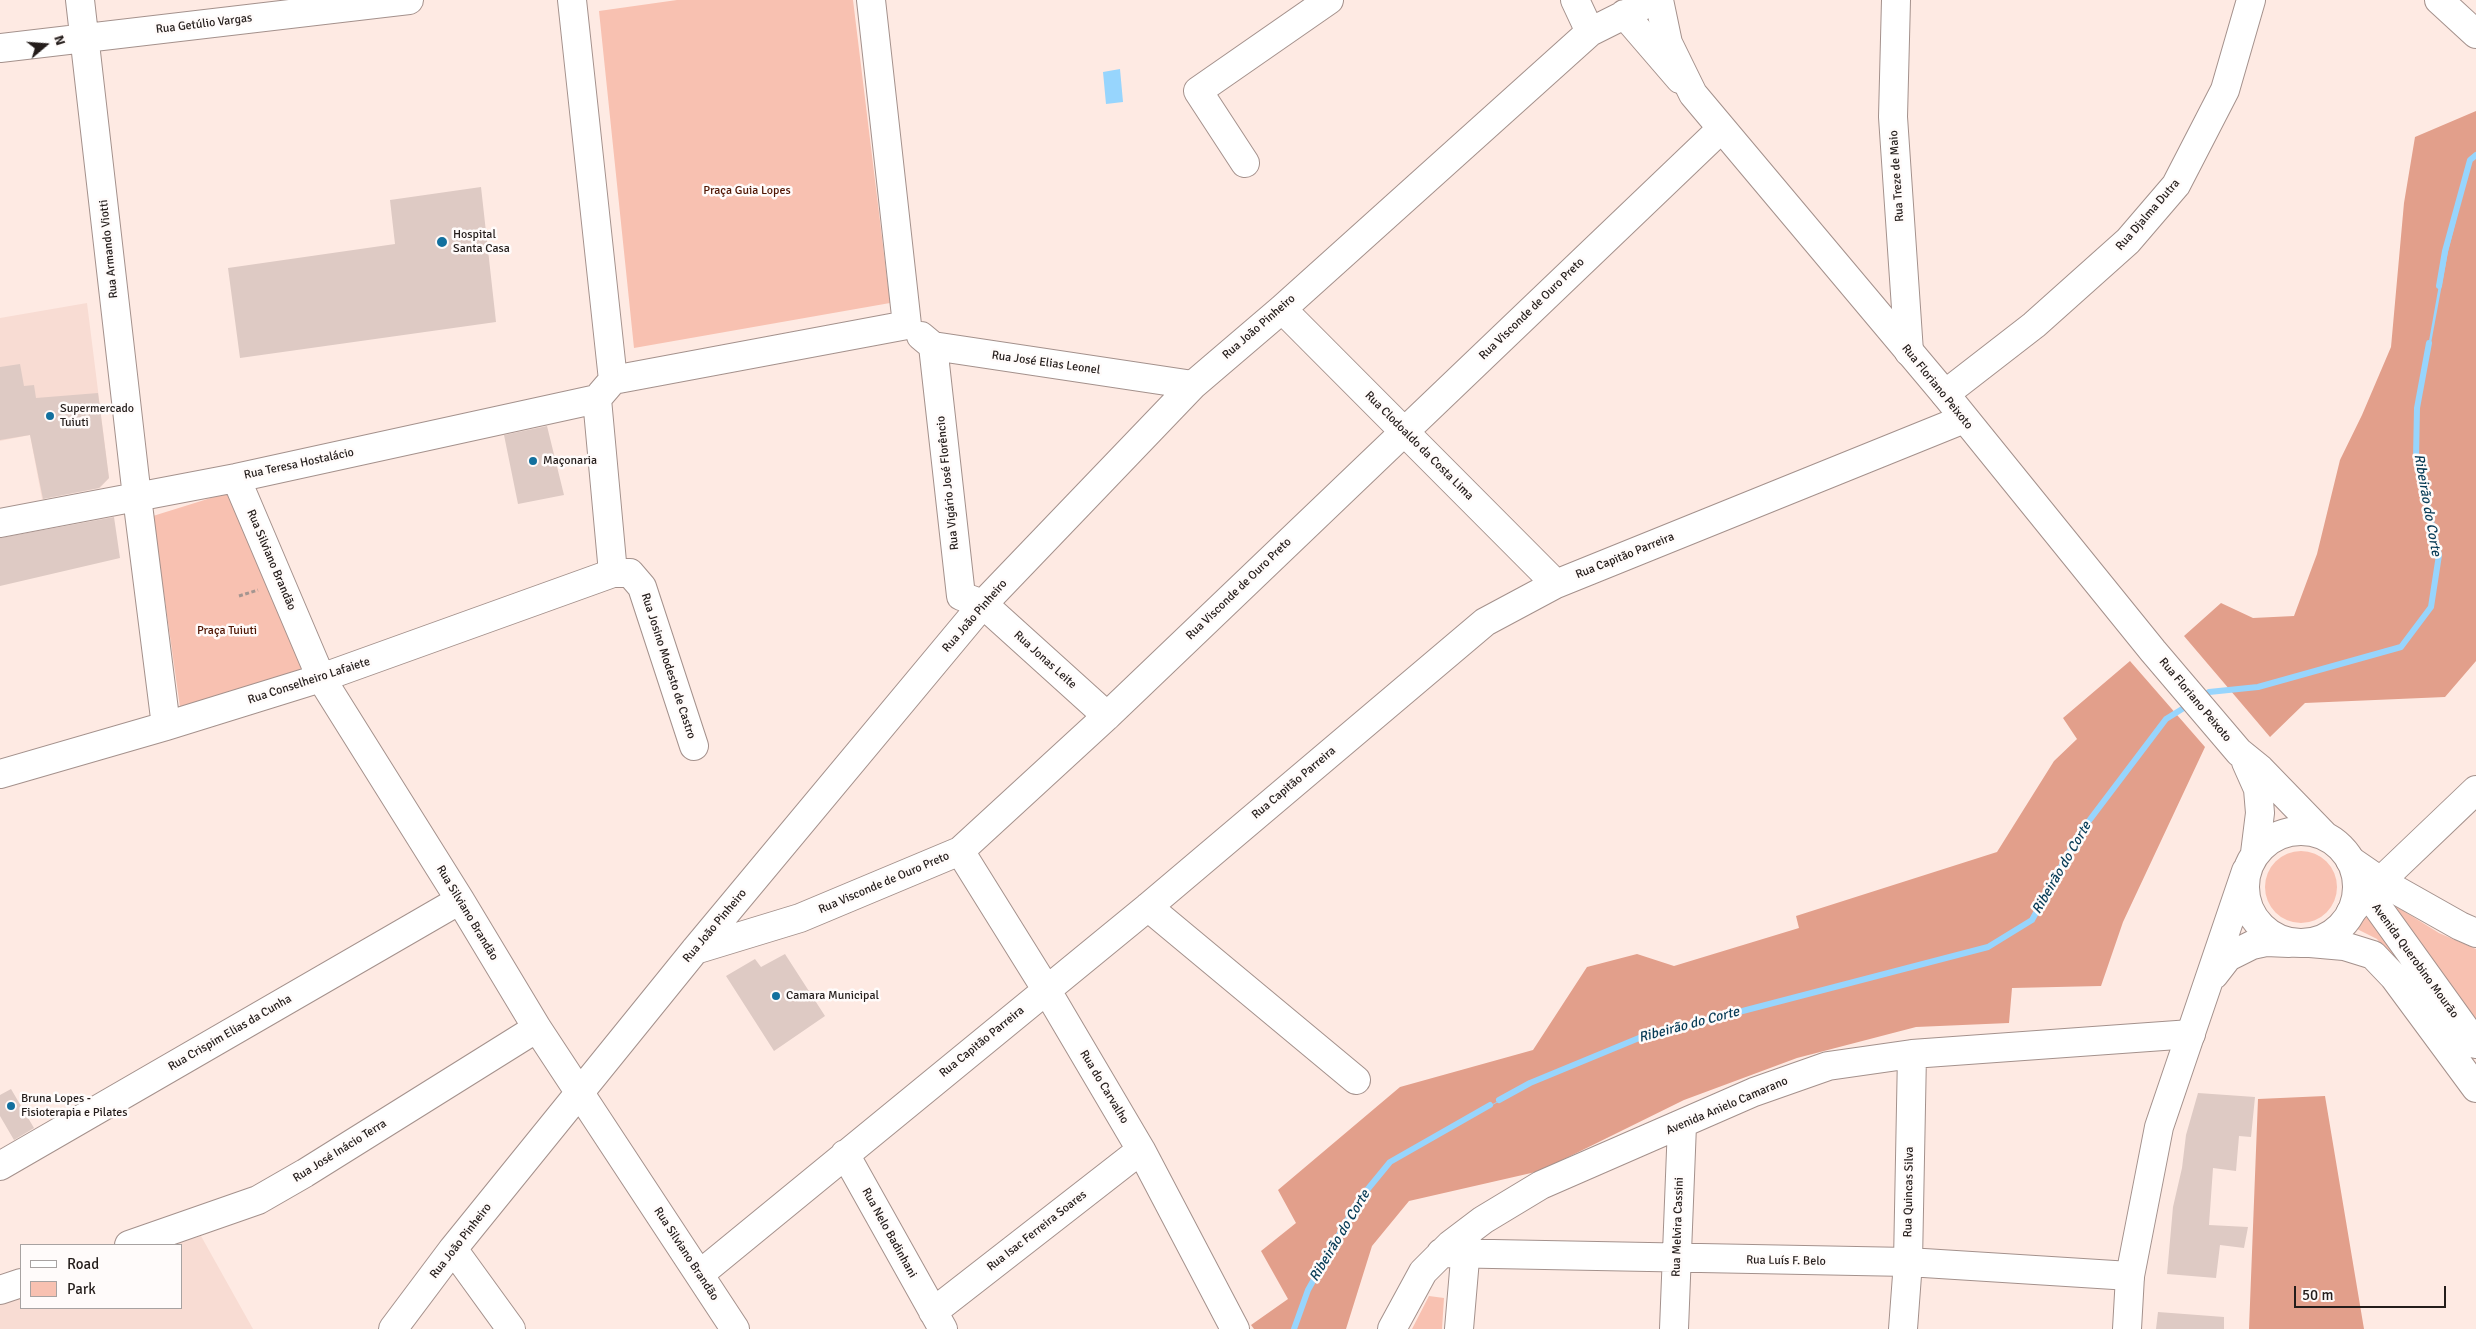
<!DOCTYPE html>
<html>
<head>
<meta charset="utf-8">
<style>
	body { margin:0 }
	#map { position:relative; width:2476px; height:1329px; overflow:hidden; background:#feeae3; font-family:Signika,sans-serif }
	canvas { display:block }
	.legend { position:absolute; left:20px; top:1244px; width:162px; height:65px; box-sizing:border-box; background:#fffbfa; border:1px solid #a7a2a1; margin:0; padding:6px 9px; list-style:none; font-size:15px; color:#241d1b }
	.legend li { display:flex; align-items:center; gap:10px; height:25px }
	.legend b { width:25px; border:1px solid #a7a2a1 }
	.north { position:absolute; left:20px; top:20px; width:50px; height:50px; -webkit-text-stroke:4px #fffbfa; paint-order:stroke; rotate:72deg; font-size:14px; font-weight:700; line-height:20px; text-align:center; color:#241d1b }
	.north::after { content:''; display:block; margin:auto; width:18px; height:22px; background:#241d1b; clip-path:polygon(50% 0,100% 100%,50% 72%,0 100%) }
	.scale { position:absolute; left:2294px; top:1286px; width:152px; height:22px; box-sizing:border-box; border:2px solid #241d1b; border-top:0; padding-left:6px; font-size:15px; line-height:18px; white-space:nowrap; color:#241d1b; -webkit-text-stroke:4px #fffbfa; paint-order:stroke }
</style>
</head>
<body>
<div id="map">
<canvas width="2476" height="1329"></canvas>
<ul class="legend">
<li><b style="height:6px;background:#fff"></b>Road</li>
<li><b style="height:14px;background:#f8c1b1"></b>Park</li>
</ul>
<div class="north">N</div>
<div class="scale">50 m</div>
</div>
<script>
const context = document.querySelector('canvas').getContext('2d');
context.lineJoin = 'round';
function fill(path, color) { context.fillStyle = color; context.fill(path, 'evenodd'); }
const poly = rows => new Path2D(rows.map(r => 'M' + r).join(''));
function strokePath(path, color, width, dash) { context.strokeStyle = color; context.lineWidth = width; context.lineCap = dash ? 'butt' : 'round'; context.setLineDash(dash || []); context.stroke(path); }
function label(font, color, halo, rows, align = 'center') {
  context.font = font + ' Signika,sans-serif'; context.lineWidth = 5; context.setLineDash([]); context.textBaseline = 'middle'; context.strokeStyle = halo; context.fillStyle = color; for (const [text, x, y, turn = 0] of rows) {
    context.save(); context.translate(x, y); context.rotate((+turn || 0) * Math.PI / 180); context.textAlign = isNaN(turn) ? turn : align; if (halo) context.strokeText(text, 0, 0); context.fillText(text, 0, 0); context.restore();
  }
}
fill(poly([
	[87,303,109,478,100,488,42,499,30,435,0,441,0,318],
	[201,1236,253,1329,0,1329,0,1301,21,1294,21,1308,181,1308,181,1245,173,1245]
]), '#f8dcd3');
fill(poly([
	[677,0,853,0,890,303,634,348,599,11],
	[230,492,306,669,180,707,153,516],
	'2265 887a36 36 0 1 1 72 0a36 36 0 1 1-72 0Z',
	[2389,902,2439,933,2476,949,2476,1022],
	[2367,917,2476,1063,2476,1071,2377,939,2355,928],
	[1429,1296,1444,1298,1442,1329,1412,1329]
]), '#f8c1b1');
fill(poly([
	[2476,111,2476,661,2445,697,2305,703,2270,737,2184,636,2221,603,2253,618,2294,616,2317,554,2340,460,2362,415,2391,347,2404,203,2415,137],
	[2130,661,2205,747,2123,922,2101,986,2012,988,2009,1023,1916,1027,1797,1058,1684,1100,1540,1171,1409,1201,1372,1246,1346,1329,1254,1329,1251,1325,1288,1299,1261,1251,1296,1223,1278,1190,1400,1087,1533,1050,1587,967,1637,954,1674,966,1799,928,1796,916,1997,852,2054,761,2077,739,2063,718],
	[2325,1096,2364,1329,2249,1329,2258,1099]
]), '#e29f8b');
fill(poly([
	[1120,69,1123,102,1106,104,1103,72],
	[2476,155,2471,161,2448,252,2419,408,2418,457,2441,555,2433,608,2402,648,2259,689,2209,692,2166,720,2080,835,2032,920,1988,947,1639,1038,1530,1084,1391,1162,1360,1202,1309,1291,1294,1329,1308,1290,1358,1201,1390,1162,1530,1083,1639,1038,1988,947,2032,920,2079,834,2166,719,2209,692,2258,687,2401,647,2431,606,2439,555,2416,457,2417,408,2445,251,2470,160]
]), '#97d5fd');
strokePath(poly([
	[2439,286,2445,251,2470,160,2476,155],
	[2202,697,2209,692,2258,687,2401,647,2431,607,2439,555,2416,457,2417,408,2429,343],
	[1499,1100,1530,1083,1639,1038,1988,947,2032,920,2079,834,2166,719,2187,706],
	[1294,1329,1308,1290,1358,1201,1390,1162,1490,1105]
]), '#97d5fd', 6);
fill(poly([
	[481,187,496,322,240,358,228,268,395,244,390,200],
	[20,364,24,386,34,385,36,398,98,393,109,478,99,488,43,499,30,435,0,440,0,367],
	[547,426,564,495,518,504,504,435],
	[114,517,120,558,0,586,0,538],
	[785,954,825,1016,774,1051,726,976,755,959,761,967],
	[11,1089,34,1128,14,1140,0,1116,0,1095],
	[2198,1093,2255,1097,2251,1137,2239,1136,2236,1171,2213,1168,2209,1225,2248,1227,2244,1248,2220,1245,2216,1278,2167,1274,2173,1207,2182,1168,2186,1135],
	[2158,1312,2224,1317,2224,1329,2156,1329]
]), '#decac4');
const minor = poly([
	[80,0,137,497,166,726],
	[572,0,613,380],
	[871,0,907,325],
	[1575,0,1590,32],
	[1896,0,1893,117,1909,352],
	[2439,0,2476,34],
	[1624,14,1680,79],
	[0,48,409,0],
	[1245,163,1198,91,1329,0],
	[1282,309,1556,584],
	[921,336,933,346,1193,385],
	[933,346,961,596,983,604,1107,716],
	[601,394,613,380,907,325],
	[1945,394,2034,325,2128,241,2176,185,2225,90,2251,0],
	[597,399,613,573],
	[236,478,321,678,460,900,537,1028,735,1329],
	[0,523,236,478,597,399],
	[0,774,166,726,321,678,613,573,630,573,642,587,694,746],
	[960,851,1046,989,1141,1150,1235,1329],
	[2350,860,2382,882,2460,926,2476,933],
	[1148,907,1356,1080],
	[2351,912,2367,894,2476,790],
	[695,950,800,918,960,851,1107,716,1721,129],
	[845,1154,943,1329],
	[0,1166,460,900],
	[129,1245,258,1200,305,1173,537,1028],
	[453,1249,511,1329],
	[1441,1253,1908,1262,2130,1276],
	[700,1274,1148,907,1485,622,1556,584,1964,419],
	[0,1290,21,1283],
	[933,1312,1141,1150],
	[393,1329,453,1249,695,950,983,604,1193,385,1282,309,1590,32,1654,0],
	[1392,1329,1423,1272,1450,1245,1483,1220,1541,1185,1754,1092,1828,1066,1912,1054,2191,1034],
	[1459,1329,1467,1236],
	[1674,1329,1682,1125],
	[1903,1329,1908,1262,1912,1054]
]);
const major = poly([
	[1659,0,1668,43,1693,94,1945,394,2153,651,2239,752,2260,769,2325,836],
	[2246,762,2258,789,2260,813,2255,853],
	'2245 887a56 56 0 1 1 112 0a56 56 0 1 1-112 0Z',
	[2356,877,2476,1044],
	[2310,943,2344,946,2373,955,2394,977,2476,1088],
	[2214,975,2228,957,2252,945,2266,942,2289,943],
	[2127,1329,2130,1276,2159,1127,2246,871]
]);
strokePath(minor, '#a4918c', 30);
strokePath(major, '#a4918c', 30);
strokePath(poly([
	[239,596,258,590]
]), '#a49590', 3, [4, 2.5]);
strokePath(minor, '#fff', 28);
strokePath(major, '#fff', 28);
for (const [x, y, r, color] of [
	[442,242,6,"#12709e"],
	[50,416,5,"#12709e"],
	[533,461,5,"#12709e"],
	[776,996,5,"#12709e"],
	[11,1106,5,"#12709e"]
]) { const dot = new Path2D(); dot.arc(x, y, r, 0, 2 * Math.PI); context.fillStyle = color; context.fill(dot); strokePath(dot, '#fffbfa', 2); }
label('12px', '#241d1b', '#fffbfa', [
	["Rua Getúlio Vargas",204,24,-7],
	["Rua Treze de Maio",1897,176,-94],
	["Rua Djalma Dutra",2148,215,-49],
	["Rua Armando Viotti",109,249,-96],
	["Rua Visconde de Ouro Preto",1532,309,-44],
	["Rua João Pinheiro",1259,327,-41],
	["Rua José Elias Leonel",1046,363,8],
	["Rua Floriano Peixoto",1937,387,51],
	["Rua Clodoaldo da Costa Lima",1419,446,45],
	["Rua Teresa Hostalácio",299,464,-12],
	["Rua Vigário José Florêncio",948,483,-96],
	["Rua Capitão Parreira",1625,556,-22],
	["Rua Silviano Brandão",271,560,67],
	["Rua Visconde de Ouro Preto",1239,589,-44],
	["Rua João Pinheiro",975,616,-49],
	["Rua Jonas Leite",1045,660,42],
	["Rua Josino Modesto de Castro",668,666,72],
	["Rua Conselheiro Lafaiete",309,681,-18],
	["Rua Floriano Peixoto",2195,700,50],
	["Rua Capitão Parreira",1294,783,-40],
	["Rua Visconde de Ouro Preto",884,883,-23],
	["Rua Silviano Brandão",467,913,59],
	["Rua João Pinheiro",715,926,-50],
	["Avenida Querobino Mourão",2415,961,54],
	["Rua Crispim Elias da Cunha",230,1033,-30],
	["Rua Capitão Parreira",982,1042,-39],
	["Rua do Carvalho",1104,1087,59],
	["Avenida Anielo Camarano",1727,1106,-23],
	["Rua José Inácio Terra",340,1151,-32],
	["Rua Quincas Silva",1909,1192,-89],
	["Rua Melvira Cassini",1678,1227,-88],
	["Rua Isac Ferreira Soares",1037,1231,-38],
	["Rua Nelo Badinhani",889,1233,61],
	["Rua João Pinheiro",461,1241,-52],
	["Rua Silviano Brandão",686,1254,57],
	["Rua Luís F. Belo",1786,1261,1]
]);
label('12px', '#501603', '#fffbfa', [
	["Praça Guia Lopes",747,191],
	["Praça Tuiuti",227,631]
]);
label('12px', '#241d1b', '#fffbfa', [
	["Hospital",453,235],
	["Santa Casa",453,249],
	["Supermercado",60,409],
	["Tuiuti",60,423],
	["Maçonaria",543,461],
	["Camara Municipal",786,996],
	["Bruna Lopes -",21,1099],
	["Fisioterapia e Pilates",21,1113]
], 'left');
label('italic 14px', '#073b56', '#fffbfa', [
	["Ribeirão do Corte",2427,505,80],
	["Ribeirão do Corte",2062,868,-60],
	["Ribeirão do Corte",1689,1025,-15],
	["Ribeirão do Corte",1340,1236,-59]
]);
</script>
</body>
</html>
